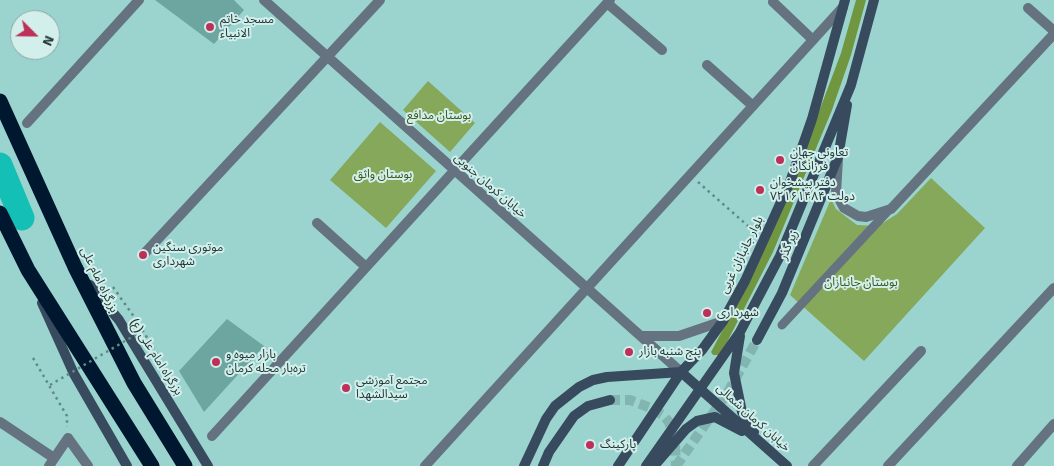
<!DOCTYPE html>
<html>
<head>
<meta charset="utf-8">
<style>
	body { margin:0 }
	#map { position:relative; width:1054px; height:466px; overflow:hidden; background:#9bd4cf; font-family:Signika,sans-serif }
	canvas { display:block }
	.north { position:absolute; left:10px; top:10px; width:50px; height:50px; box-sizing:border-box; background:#d3efec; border:1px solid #8ca6a3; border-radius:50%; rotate:113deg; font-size:14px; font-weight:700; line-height:20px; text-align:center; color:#213836 }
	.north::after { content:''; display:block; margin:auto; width:18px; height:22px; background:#bf3059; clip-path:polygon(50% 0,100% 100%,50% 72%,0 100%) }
</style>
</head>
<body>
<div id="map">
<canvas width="1054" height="466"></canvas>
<div class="north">N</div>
</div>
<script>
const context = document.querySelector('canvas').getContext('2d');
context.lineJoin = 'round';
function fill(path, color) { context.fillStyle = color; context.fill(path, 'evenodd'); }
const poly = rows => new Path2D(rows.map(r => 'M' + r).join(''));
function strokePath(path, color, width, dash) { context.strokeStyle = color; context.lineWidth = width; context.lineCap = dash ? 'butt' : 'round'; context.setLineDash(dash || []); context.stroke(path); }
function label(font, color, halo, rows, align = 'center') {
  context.font = font + ' Signika,"Noto Sans Arabic",sans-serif'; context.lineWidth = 4; context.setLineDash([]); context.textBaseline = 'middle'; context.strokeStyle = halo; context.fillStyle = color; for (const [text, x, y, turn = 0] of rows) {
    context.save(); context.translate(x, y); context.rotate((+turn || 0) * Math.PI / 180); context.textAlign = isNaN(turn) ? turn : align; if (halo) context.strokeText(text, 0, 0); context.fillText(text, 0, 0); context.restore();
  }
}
fill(poly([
	[428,81,475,123,450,152,403,110],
	[380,122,436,171,386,228,330,180],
	[931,178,985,228,864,361,790,295,831,199,836,209,857,225,878,226,897,214]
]), '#85a85b');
fill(poly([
	[856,0,866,0,851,55,832,110,773,252,723,350,718,355,713,355,711,352,749,280,803,154,841,53]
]), '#719640');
strokePath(poly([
	[0,165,22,218]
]), '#14bfb6', 25);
fill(poly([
	[155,0,234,0,244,10,214,44],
	[227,319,264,346,204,412,179,371]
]), '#6da5a0');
strokePath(poly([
	[610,400,630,400,651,408,663,415,669,422,675,443,676,466],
	[676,466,728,392,757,340]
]), '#83b5b0', 10, [10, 5]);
strokePath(poly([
	[698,182,756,233],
	[113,287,137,321,157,354,154,356],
	[33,358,67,416,67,427]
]), '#618a86', 2.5, [2.5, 4]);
strokePath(poly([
	[782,325,887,212]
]), '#657380', 9);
strokePath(poly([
	[264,0,681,372],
	[773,2,813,40],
	[607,3,662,50],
	[1028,8,1054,31],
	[707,65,753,106],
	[27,123,139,0],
	[838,159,836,193,844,208,858,216,866,217,891,209,1054,34],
	[317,223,366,267],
	[143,255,380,0],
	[643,336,679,336,723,321],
	[0,422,54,458],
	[212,436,610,0],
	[49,466,68,438,88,466],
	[425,466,843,7],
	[813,466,921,351],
	[888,466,1054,288],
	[1017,466,1054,424]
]), '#657380', 10);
strokePath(poly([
	[90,285,119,320,208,466],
	[42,303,74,374,127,466],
	[740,336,734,373,742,412,754,432],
	[757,340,782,293,838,157,847,105],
	[681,372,787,466],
	[524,466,546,419,555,406,579,387,593,380,607,377,681,372],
	[543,466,549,452,574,416,588,406,610,400],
	[618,466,681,372,702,350,723,321,745,281,790,182,812,119,845,0],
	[646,466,740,332,780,256,851,85,874,0],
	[654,466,686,429,697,421,715,417,742,431]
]), '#384b5e', 10);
strokePath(poly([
	[0,101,75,267,134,383,185,466],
	[0,213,28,270,152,466]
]), '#001730', 15);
strokePath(poly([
	[50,385,137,334]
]), '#618a86', 2.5, [2.5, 4]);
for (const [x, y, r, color] of [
	[210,27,5,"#bf3059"],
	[780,160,5,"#bf3059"],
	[760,190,5,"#bf3059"],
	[143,255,5,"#bf3059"],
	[707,313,5,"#bf3059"],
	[629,352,5,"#bf3059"],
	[216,362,5,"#bf3059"],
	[346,388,5,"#bf3059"],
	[590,445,5,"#bf3059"]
]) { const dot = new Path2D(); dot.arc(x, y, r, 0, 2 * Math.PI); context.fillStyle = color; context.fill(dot); strokePath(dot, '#d3efec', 2); }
label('12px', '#213836', '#d3efec', [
	["مسجد خاتم",220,20],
	["الانبیاء",220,34],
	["تعاونی جهان",790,153],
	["فرزانگان",790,167],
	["دفتر پیشخوان",770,183],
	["دولت ۷۲۱۶۱۴۸۴",770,197],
	["موتوری سنگین",153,248],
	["شهرداری",153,262],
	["شهرداری",717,313],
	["پنج شنبه بازار",639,352],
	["بازار میوه و",226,355],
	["تره‌بار محله کرمان",226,369],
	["مجتمع آموزشی",356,381],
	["سیدالشهدا",356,395],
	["پارکینگ",600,445]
], 'left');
label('12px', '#3d5619', '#d3efec', [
	["بوستان مدافع",439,116],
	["بوستان واثق",383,175],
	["بوستان جانبازان",861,283]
]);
label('12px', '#213836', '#d3efec', [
	["خیابان کرمان جنوبی",490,186,41],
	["زیر گذر",789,245,-67],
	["بلوار جانبازان غربی",742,255,-64],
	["بزرگراه امام علی",99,280,64],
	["بزرگراه امام علی (ع)",156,357,58],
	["خیابان کرمان شمالی",753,418,42]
]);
</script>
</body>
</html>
